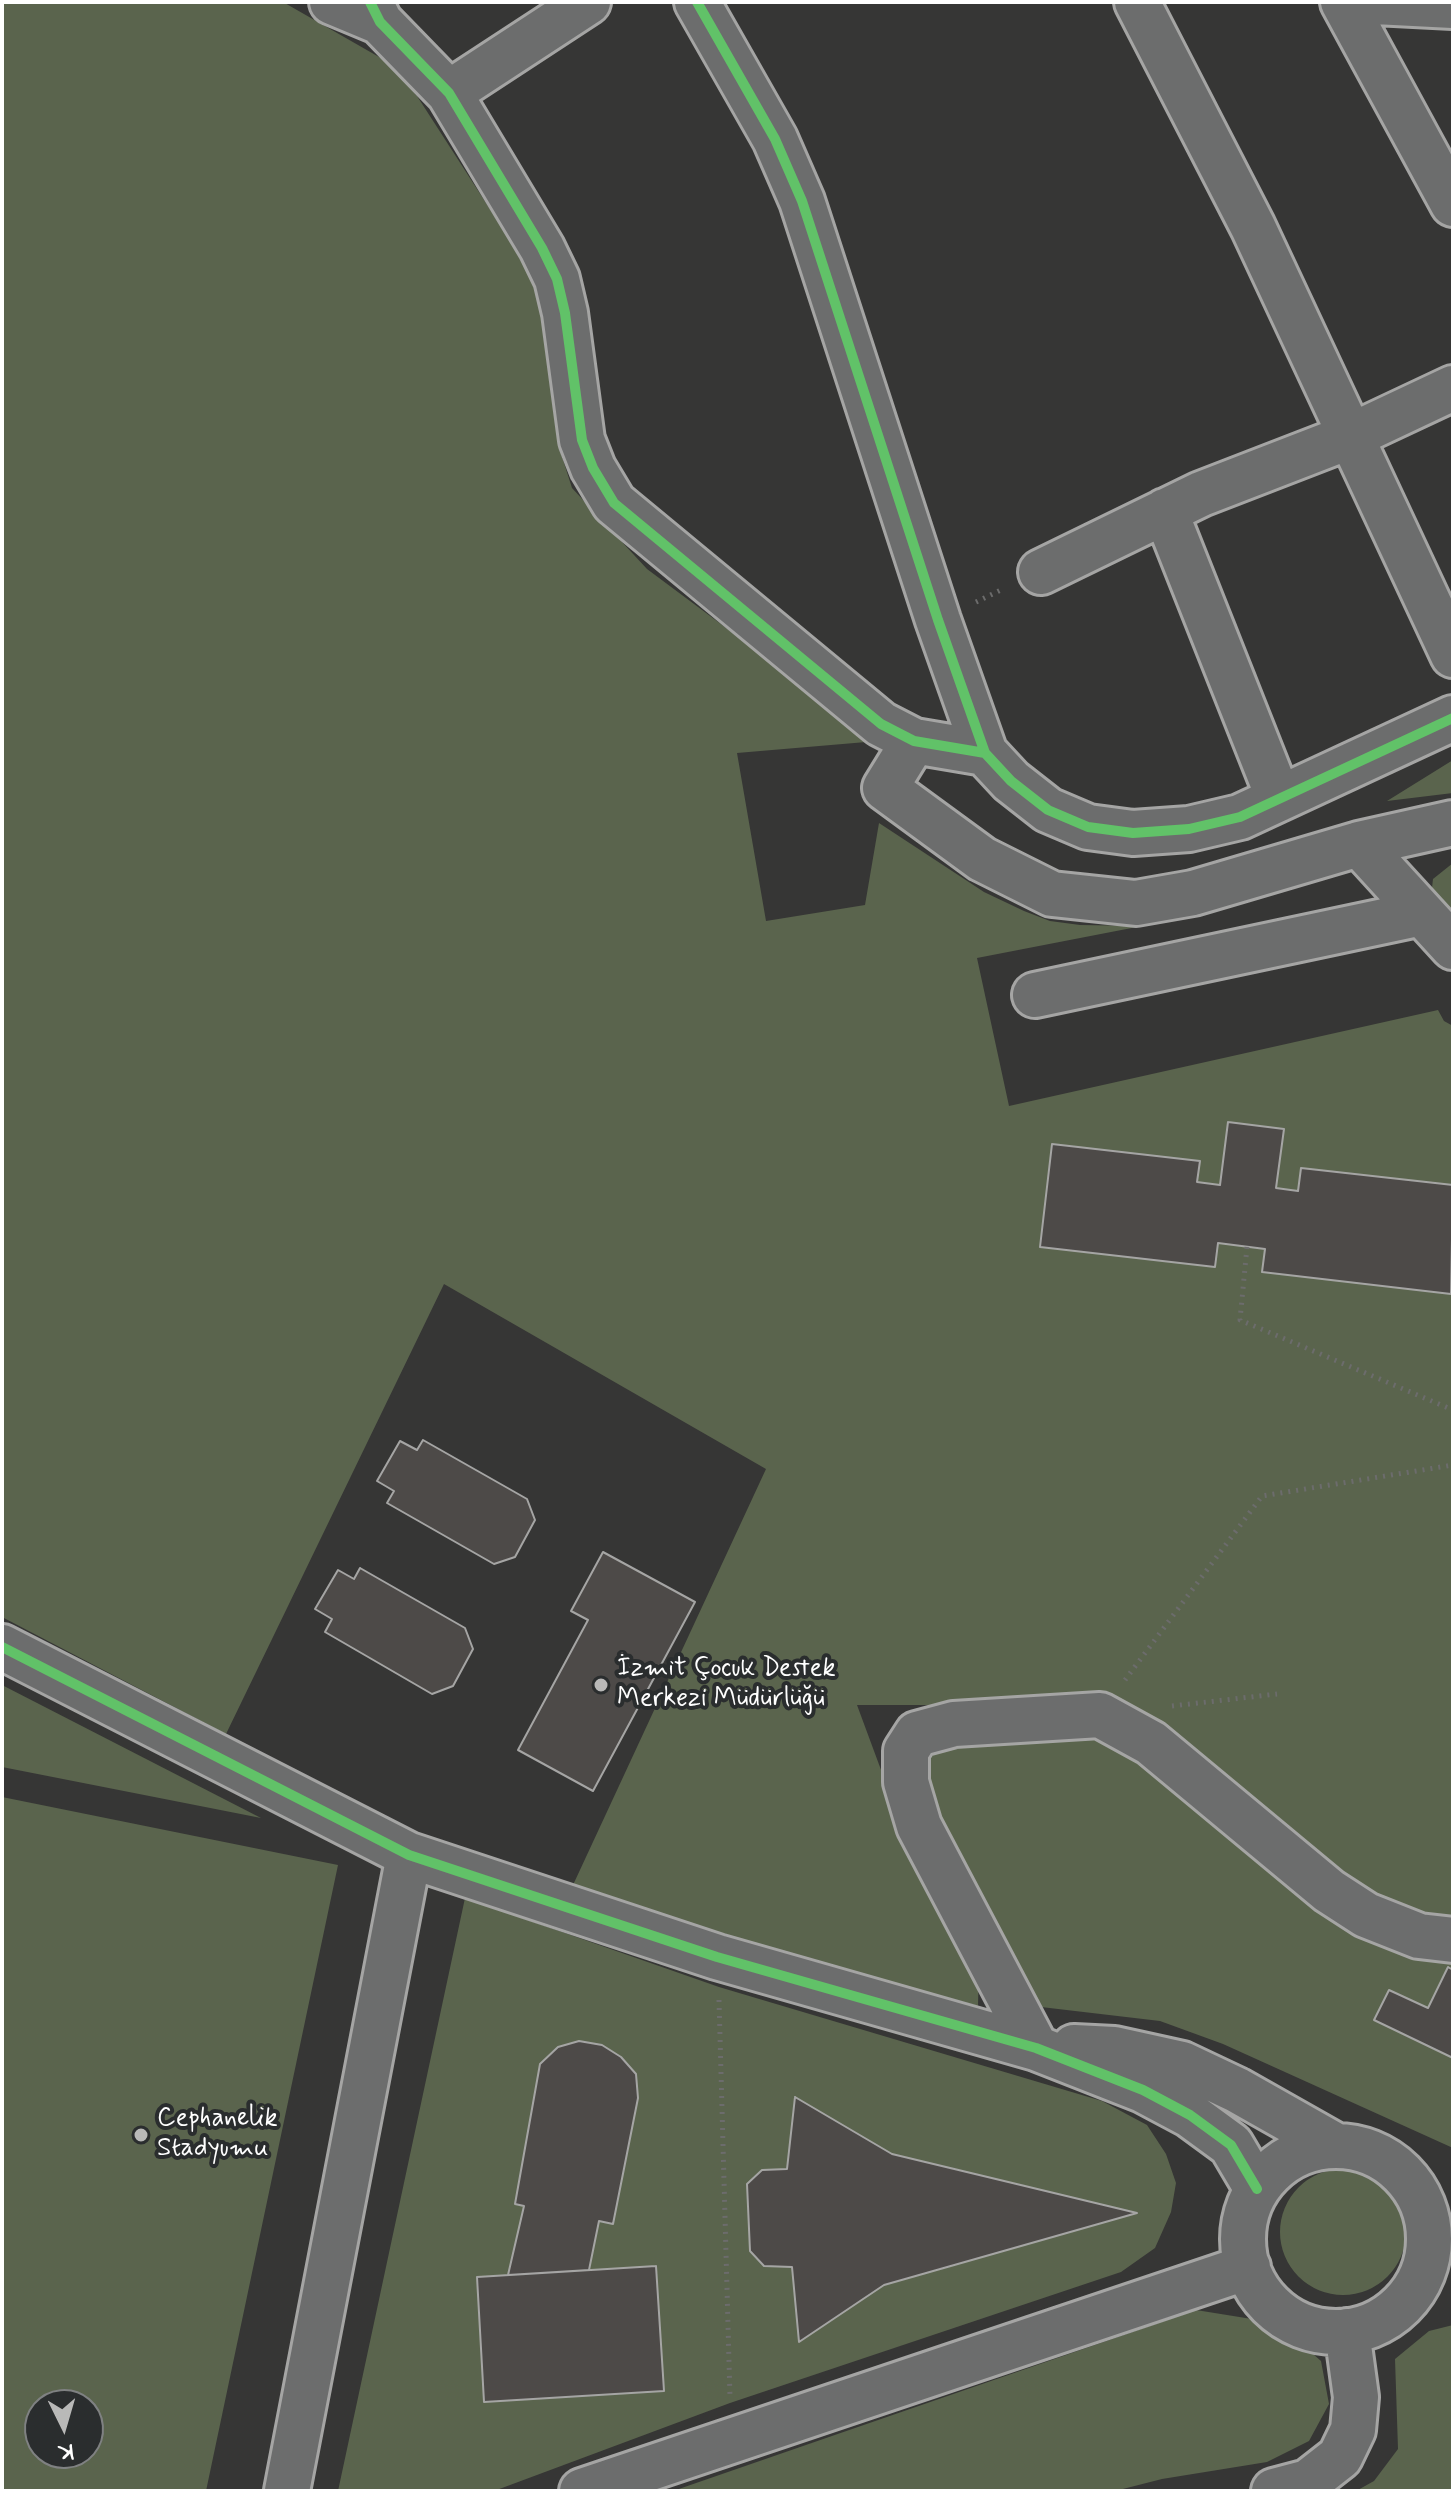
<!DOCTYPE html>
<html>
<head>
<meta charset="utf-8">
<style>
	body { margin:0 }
	#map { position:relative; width:1455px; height:2493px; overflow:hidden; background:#363635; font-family:Mynerve,sans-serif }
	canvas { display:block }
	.frame { position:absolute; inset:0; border:4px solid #fff; pointer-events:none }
	.north { position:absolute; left:24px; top:2389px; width:80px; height:80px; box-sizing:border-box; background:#2a2d2e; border:2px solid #7f8182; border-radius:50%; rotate:175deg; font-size:22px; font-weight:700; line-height:32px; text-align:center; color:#fff }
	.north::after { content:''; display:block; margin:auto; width:28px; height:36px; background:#b9b9b8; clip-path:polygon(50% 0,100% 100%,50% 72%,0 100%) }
</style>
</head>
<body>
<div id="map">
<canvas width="1455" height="2493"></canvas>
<div class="frame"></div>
<div class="north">K</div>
</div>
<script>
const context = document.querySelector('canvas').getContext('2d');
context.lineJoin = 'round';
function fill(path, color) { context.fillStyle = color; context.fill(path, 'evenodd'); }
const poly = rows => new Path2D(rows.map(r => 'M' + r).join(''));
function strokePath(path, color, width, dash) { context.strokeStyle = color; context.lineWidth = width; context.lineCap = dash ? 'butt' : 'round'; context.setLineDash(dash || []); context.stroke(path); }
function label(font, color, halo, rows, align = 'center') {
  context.font = font + ' Mynerve,sans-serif'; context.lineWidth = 8; context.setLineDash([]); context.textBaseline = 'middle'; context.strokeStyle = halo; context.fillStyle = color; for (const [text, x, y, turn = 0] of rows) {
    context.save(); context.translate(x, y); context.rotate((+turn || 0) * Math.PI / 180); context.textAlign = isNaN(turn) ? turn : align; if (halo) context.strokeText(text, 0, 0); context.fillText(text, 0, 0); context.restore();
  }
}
fill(poly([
	[2,2,283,2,386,61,417,96,517,251,538,294,558,444,572,488,647,569,878,741,737,753,766,921,865,905,879,823,984,892,1024,911,1050,921,1080,925,1142,926,977,958,1009,1106,1438,1010,1444,1021,1453,1026,1453,2148,1223,2044,1160,2021,1041,2007,968,1895,936,1828,923,1751,942,1735,936,1705,857,1705,904,1832,979,1962,978,2006,615,1906,573,1885,766,1469,444,1284,226,1734,2,1617],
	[1453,760,1453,793,1387,801],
	[1453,863,1453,927,1431,897,1433,879],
	[2,1685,261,1818,2,1767],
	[2,1797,338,1865,206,2491,2,2491],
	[40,2405,88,2405,88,2453,40,2453],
	[465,1898,719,1987,1102,2101,1147,2125,1166,2154,1176,2183,1171,2212,1155,2248,1121,2272,730,2403,494,2491,338,2491],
	'1280 2232a63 63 0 1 1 126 0a63 63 0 1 1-126 0Z',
	[1196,2310,1258,2320,1297,2340,1321,2361,1329,2404,1309,2441,1267,2462,1162,2479,1115,2491,673,2491],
	[1453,2325,1453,2491,1356,2491,1374,2481,1398,2449,1395,2359,1429,2331]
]), '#5a644d');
const building = poly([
	[1228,1122,1284,1129,1276,1188,1298,1191,1301,1168,1453,1185,1451,1294,1262,1272,1265,1249,1218,1243,1215,1267,1040,1247,1052,1144,1200,1161,1197,1182,1220,1185,1228,1122],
	[423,1440,527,1499,535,1520,515,1557,494,1564,387,1503,394,1491,377,1481,400,1441,417,1450,423,1440],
	[603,1552,695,1602,593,1791,518,1750,588,1620,571,1611,603,1552],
	[360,1568,465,1628,473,1649,453,1686,432,1694,325,1632,332,1619,315,1609,338,1570,354,1579,360,1568],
	[1448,1967,1453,1970,1453,2058,1374,2020,1389,1990,1428,2008,1448,1967],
	[579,2041,602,2045,621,2057,636,2074,638,2098,613,2224,599,2221,589,2270,508,2275,524,2206,515,2204,540,2064,558,2047,579,2041],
	[795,2097,892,2154,1137,2213,884,2285,799,2342,792,2267,764,2266,750,2251,747,2184,762,2170,787,2169,795,2097],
	[656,2266,664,2391,484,2402,477,2277,656,2266]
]);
fill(building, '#4d4a48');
strokePath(building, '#a5a5a4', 2);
const minor = poly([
	[332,2,380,22],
	[370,2,380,22,449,93,542,248,557,279,565,313,582,440,593,468,614,503,881,724,914,741,985,753],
	[697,2,775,139,802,201,938,620,985,753,1011,781,1048,810,1088,827,1133,833,1189,829,1240,817,1453,718],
	[1137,2,1253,227,1453,655],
	[1343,2,1453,204],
	[1375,2,1453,6],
	[449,93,588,2],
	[1165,511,1279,799],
	[1041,572,1201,494,1351,436,1453,388],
	[914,741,885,788,982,859,1052,894,1136,903,1193,893,1359,844,1453,823],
	[1359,844,1453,947],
	[1035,995,1422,913],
	[2,1647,409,1855,717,1957,1036,2048,1143,2090,1190,2115,1231,2145,1257,2189],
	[1074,2047,1114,2049,1182,2064,1237,2090,1336,2146],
	[1036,2048,919,1826,906,1782,906,1751,917,1734,954,1724,1100,1715,1151,1743,1329,1891,1366,1915,1419,1936,1453,1940],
	'1243 2239a93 93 0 1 1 186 0a93 93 0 1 1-186 0Z',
	[287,2491,409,1855],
	[582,2491,1248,2267],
	[1274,2491,1308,2482,1340,2457,1353,2430,1356,2397,1347,2331]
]);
strokePath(minor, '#a5a5a4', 50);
strokePath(poly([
	[976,602,1003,589],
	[1247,1247,1240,1320,1453,1410],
	[1125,1680,1262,1496,1453,1465],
	[1172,1706,1277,1694],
	[719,2000,730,2397]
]), '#6c6c6c', 5, [2, 6]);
strokePath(minor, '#6c6d6d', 44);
strokePath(poly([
	[370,2,380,22,449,93,542,248,557,279,565,313,582,440,593,468,614,503,881,724,914,741,985,753],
	[697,2,775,139,802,201,938,620,985,753,1011,781,1048,810,1088,827,1133,833,1189,829,1240,817,1453,718],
	[2,1647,409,1855,717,1957,1036,2048,1143,2090,1190,2115,1231,2145,1257,2189]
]), '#61c268', 10);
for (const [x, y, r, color] of [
	[601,1685,8,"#b9b9b8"],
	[141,2135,8,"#b9b9b8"]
]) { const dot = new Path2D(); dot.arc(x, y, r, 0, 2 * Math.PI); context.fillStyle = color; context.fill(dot); strokePath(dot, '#2a2d2e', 3); }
label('26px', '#fff', '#2a2d2e', [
	["İzmit Çocuk Destek",617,1670],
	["Merkezi Müdürlüğü",617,1700],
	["Cephanelik",157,2120],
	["Stadyumu",157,2150]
], 'left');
</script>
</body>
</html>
